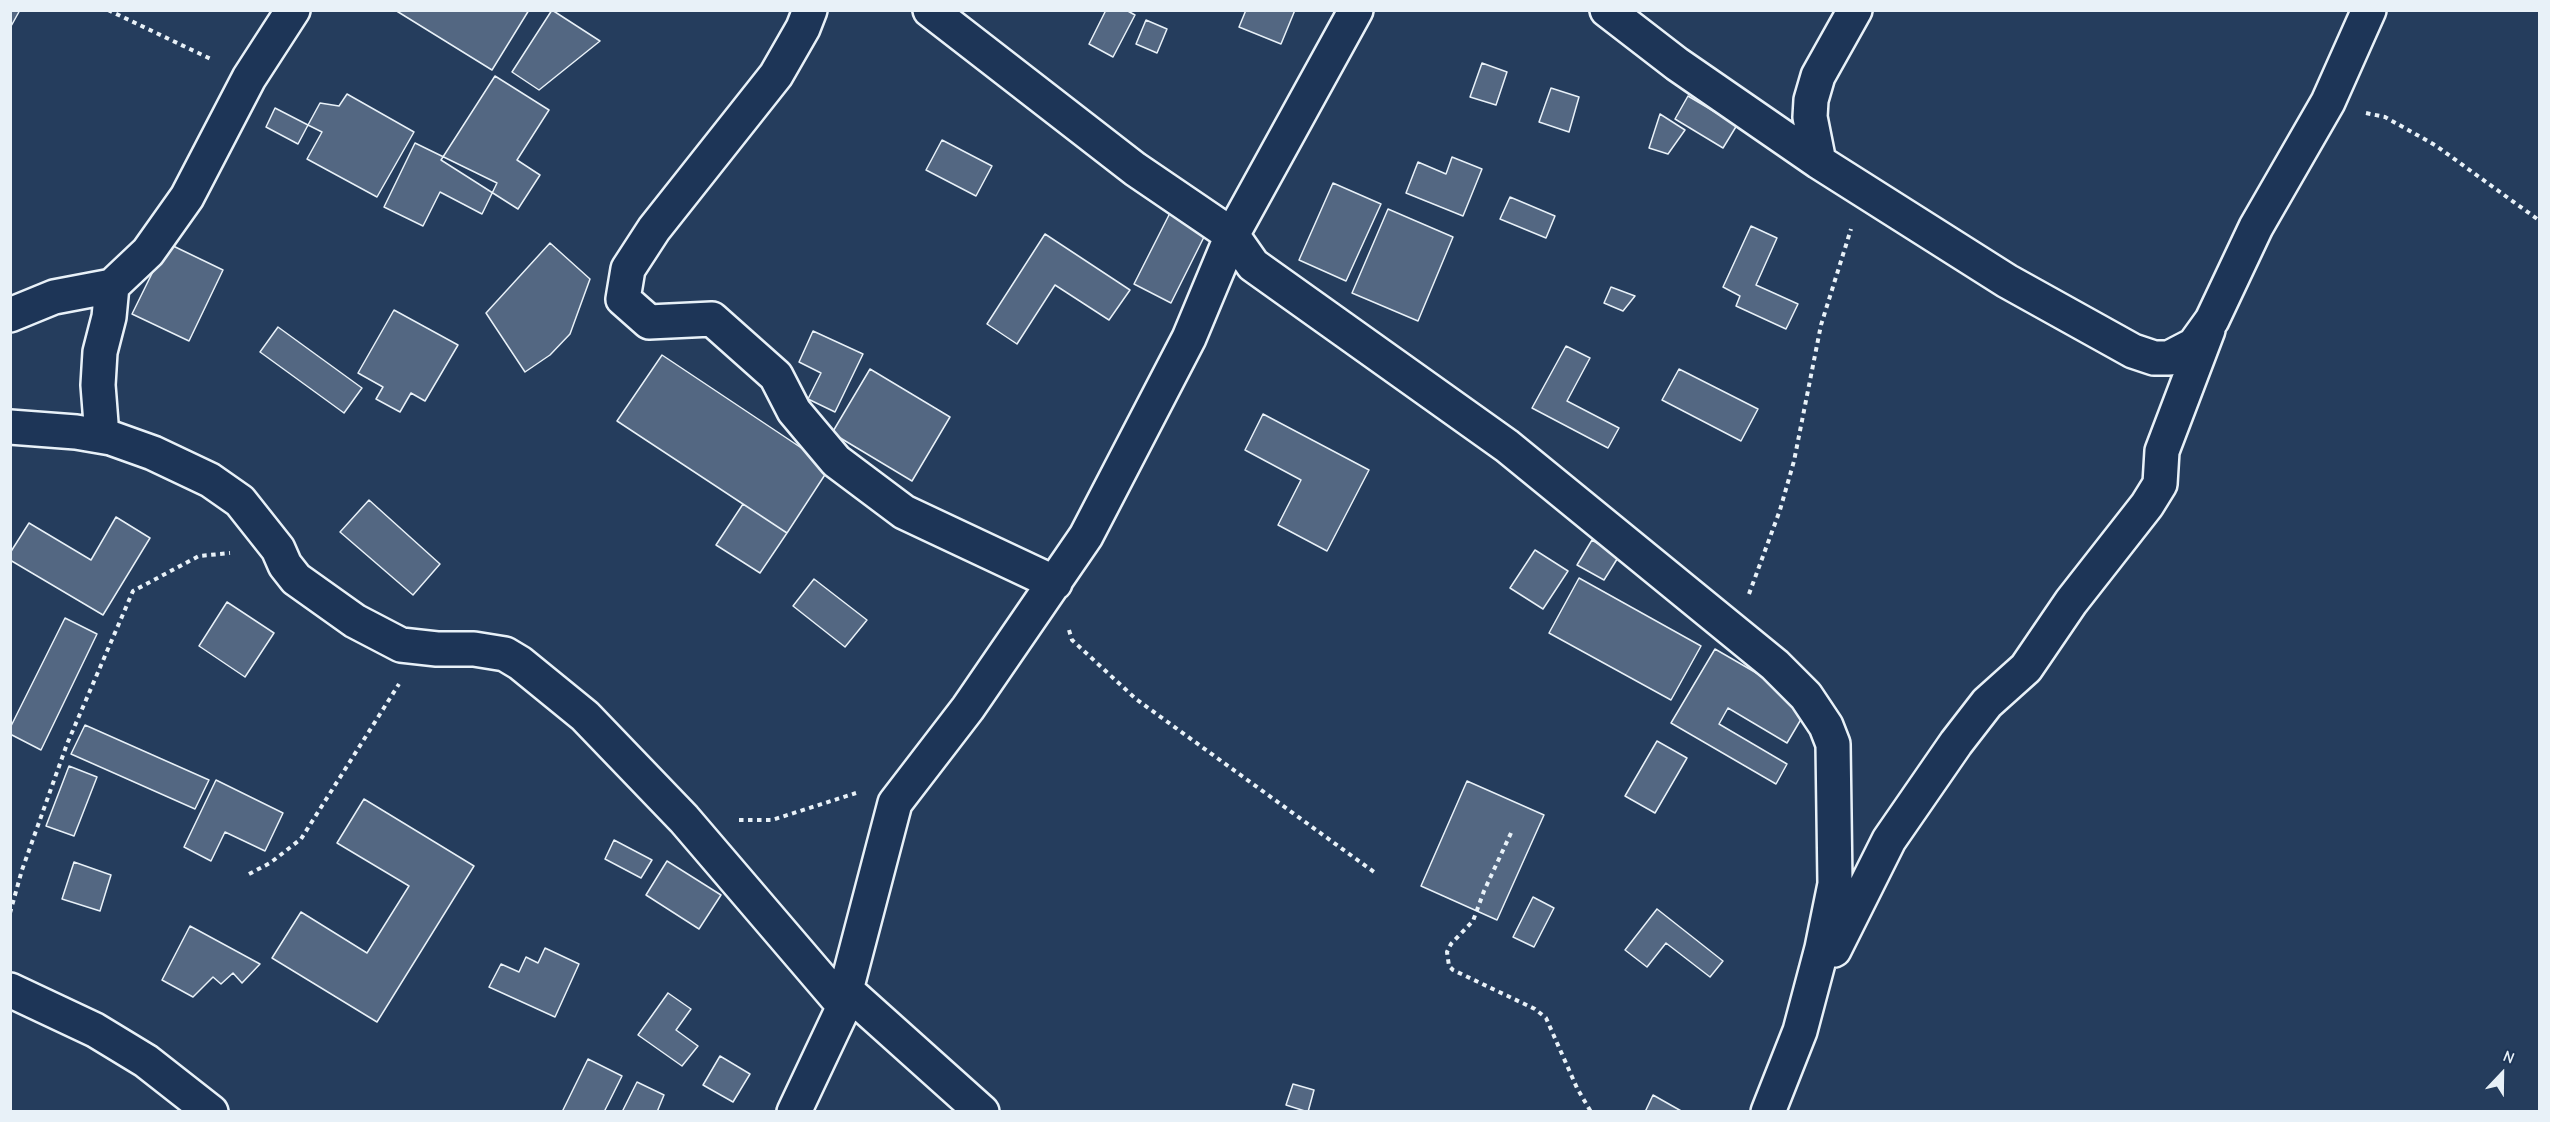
<!DOCTYPE html>
<html>
<head>
<meta charset="utf-8">
<style>
	body { margin:0 }
	#map { position:relative; width:2550px; height:1122px; overflow:hidden; background:#253d5d; font-family:"Comic Neue",sans-serif }
	canvas { display:block }
	.frame { position:absolute; inset:0; border:12px solid #e8f1f8; pointer-events:none }
	.north { position:absolute; left:2472px; top:1044px; width:60px; height:60px; -webkit-text-stroke:4px #1d3557; paint-order:stroke; rotate:22deg; font-size:16px; font-weight:700; line-height:24px; text-align:center; color:#e8f1f8 }
	.north::after { content:''; display:block; margin:auto; width:21px; height:27px; background:#e8f1f8; clip-path:polygon(50% 0,100% 100%,50% 72%,0 100%) }
</style>
</head>
<body>
<div id="map">
<canvas width="2550" height="1122"></canvas>
<div class="frame"></div>
<div class="north">N</div>
</div>
<script>
const context = document.querySelector('canvas').getContext('2d');
context.lineJoin = 'round';
function fill(path, color) { context.fillStyle = color; context.fill(path, 'evenodd'); }
const poly = rows => new Path2D(rows.map(r => 'M' + r).join(''));
function strokePath(path, color, width, dash) { context.strokeStyle = color; context.lineWidth = width; context.lineCap = dash ? 'butt' : 'round'; context.setLineDash(dash || []); context.stroke(path); }
const building = poly([
	[10,10,20,10,10,28,10,10],
	[395,10,529,10,492,70,395,10],
	[552,10,600,41,539,90,512,72,552,10],
	[1106,10,1126,10,1135,15,1113,57,1089,44,1106,10],
	[1246,10,1295,10,1281,44,1239,27,1246,10],
	[1146,20,1167,29,1157,53,1136,44,1146,20],
	[1482,63,1507,72,1496,105,1470,97,1482,63],
	[495,76,549,110,517,160,540,175,518,209,441,160,495,76],
	[1551,88,1579,97,1569,132,1539,122,1551,88],
	[347,94,414,132,377,197,307,159,322,132,308,125,320,103,339,106,347,94],
	[1688,96,1737,125,1723,148,1675,119,1688,96],
	[275,108,308,125,298,144,266,127,275,108],
	[1660,114,1685,130,1668,154,1649,148,1660,114],
	[942,140,992,166,976,196,926,170,942,140],
	[415,143,497,183,482,214,440,192,423,226,384,207,415,143],
	[1452,157,1482,169,1463,216,1406,193,1418,162,1446,174,1452,157],
	[1333,183,1381,204,1346,281,1299,260,1333,183],
	[1510,197,1555,216,1546,238,1500,219,1510,197],
	[1388,209,1453,237,1418,321,1352,293,1388,209],
	[1171,211,1208,229,1171,303,1134,284,1171,211],
	[1751,226,1777,238,1756,285,1798,304,1786,329,1736,306,1740,296,1723,287,1751,226],
	[1045,234,1130,290,1109,320,1055,285,1017,344,987,324,1045,234],
	[167,243,223,270,189,341,132,314,167,243],
	[550,243,590,279,570,334,550,355,525,372,486,313,550,243],
	[1611,287,1635,296,1623,311,1604,303,1611,287],
	[394,310,458,345,425,401,411,393,400,412,376,399,383,387,358,373,394,310],
	[278,327,362,388,344,413,260,352,278,327],
	[813,331,863,354,835,412,808,399,821,373,799,362,813,331],
	[1566,346,1590,358,1567,401,1619,428,1608,448,1532,408,1566,346],
	[662,355,830,467,787,533,617,421,662,355],
	[870,369,950,417,912,481,832,433,870,369],
	[1679,369,1758,409,1741,441,1662,400,1679,369],
	[1263,414,1369,470,1327,551,1278,525,1301,480,1245,450,1263,414],
	[369,500,440,564,413,595,340,532,369,500],
	[743,504,787,533,760,573,716,545,743,504],
	[116,517,150,538,103,615,10,560,10,553,29,523,91,560,116,517],
	[1592,540,1619,556,1604,580,1577,565,1592,540],
	[1535,550,1568,571,1543,609,1510,588,1535,550],
	[1579,578,1701,646,1671,700,1549,633,1579,578],
	[814,579,867,620,845,647,793,606,814,579],
	[227,602,274,633,245,677,199,646,227,602],
	[65,618,97,634,41,750,10,734,10,728,65,618],
	[1715,649,1810,704,1787,743,1728,708,1719,724,1787,764,1776,784,1671,723,1715,649],
	[85,725,209,780,195,809,71,754,85,725],
	[1657,741,1687,758,1655,813,1625,796,1657,741],
	[69,766,97,777,74,836,46,826,69,766],
	[216,780,283,813,265,851,225,832,211,861,184,847,216,780],
	[1467,781,1544,815,1497,920,1421,886,1467,781],
	[364,799,474,866,377,1022,272,958,301,912,367,953,409,886,337,843,364,799],
	[614,840,652,860,641,878,605,859,614,840],
	[667,861,721,895,699,929,646,895,667,861],
	[74,862,111,875,100,911,62,899,74,862],
	[1533,897,1554,908,1534,947,1513,937,1533,897],
	[1657,909,1723,961,1710,977,1666,943,1647,967,1625,950,1657,909],
	[190,926,260,964,242,983,233,973,221,984,213,977,193,997,162,980,190,926],
	[545,948,579,964,555,1017,489,987,501,964,519,972,526,957,538,963,545,948],
	[668,993,691,1009,676,1030,698,1046,682,1066,638,1035,668,993],
	[720,1056,750,1074,733,1102,703,1085,720,1056],
	[588,1059,622,1076,604,1112,562,1112,588,1059],
	[637,1082,664,1095,657,1112,622,1112,637,1082],
	[1293,1084,1314,1090,1308,1112,1286,1105,1293,1084],
	[1653,1095,1683,1112,1645,1112,1653,1095]
]);
fill(building, '#536782');
strokePath(building, '#e8f1f8', 1.5);
const minor = poly([
	[810,10,803,28,776,75,654,229,628,269,623,299,649,322,712,319,776,376,794,411,836,461,904,512,1055,583],
	[930,10,1135,169,1232,235,1253,265,1507,446,1775,665,1806,696,1826,726,1833,744,1835,884,1822,948,1800,1031,1768,1112],
	[1607,10,1677,64,1819,162,2007,281,2133,351,2154,358,2169,358,2194,345,2212,320,2256,227,2328,102,2369,10],
	[1819,162,1810,117,1811,100,1818,76,1855,10],
	[10,315,54,297,112,286,148,252,187,197,249,78,293,10],
	[10,427,76,432,111,438,153,453,210,480,240,501,278,549,285,565,296,579,355,621,401,645,437,649,474,649,505,654,520,663,585,716,684,819,844,1006,846,992],
	[102,436,98,385,100,352,109,317,112,286],
	[1834,950,1889,840,1956,743,1987,703,2026,668,2071,602,2147,505,2160,484,2162,451,2208,330],
	[10,990,95,1030,146,1061,211,1112],
	[794,1112,844,1006],
	[982,1112,846,990,895,803,968,708,1086,536,1189,338,1232,235,1356,10]
]);
strokePath(minor, '#e8f1f8', 38);
strokePath(poly([
	[108,10,213,60],
	[2366,113,2385,117,2435,145,2540,221],
	[1749,594,1780,510,1794,461,1821,325,1851,229],
	[1069,630,1072,640,1136,699,1374,872],
	[739,820,772,820,856,793],
	[1511,833,1484,891,1473,921,1451,944,1447,952,1449,966,1453,970,1535,1009,1546,1018,1577,1088,1591,1112],
	[249,874,270,863,301,839,399,684],
	[10,913,22,870,67,744,133,591,199,556,230,553]
]), '#e8f1f8', 4, [4.5, 4.5]);
strokePath(minor, '#1d3557', 33);
</script>
</body>
</html>
